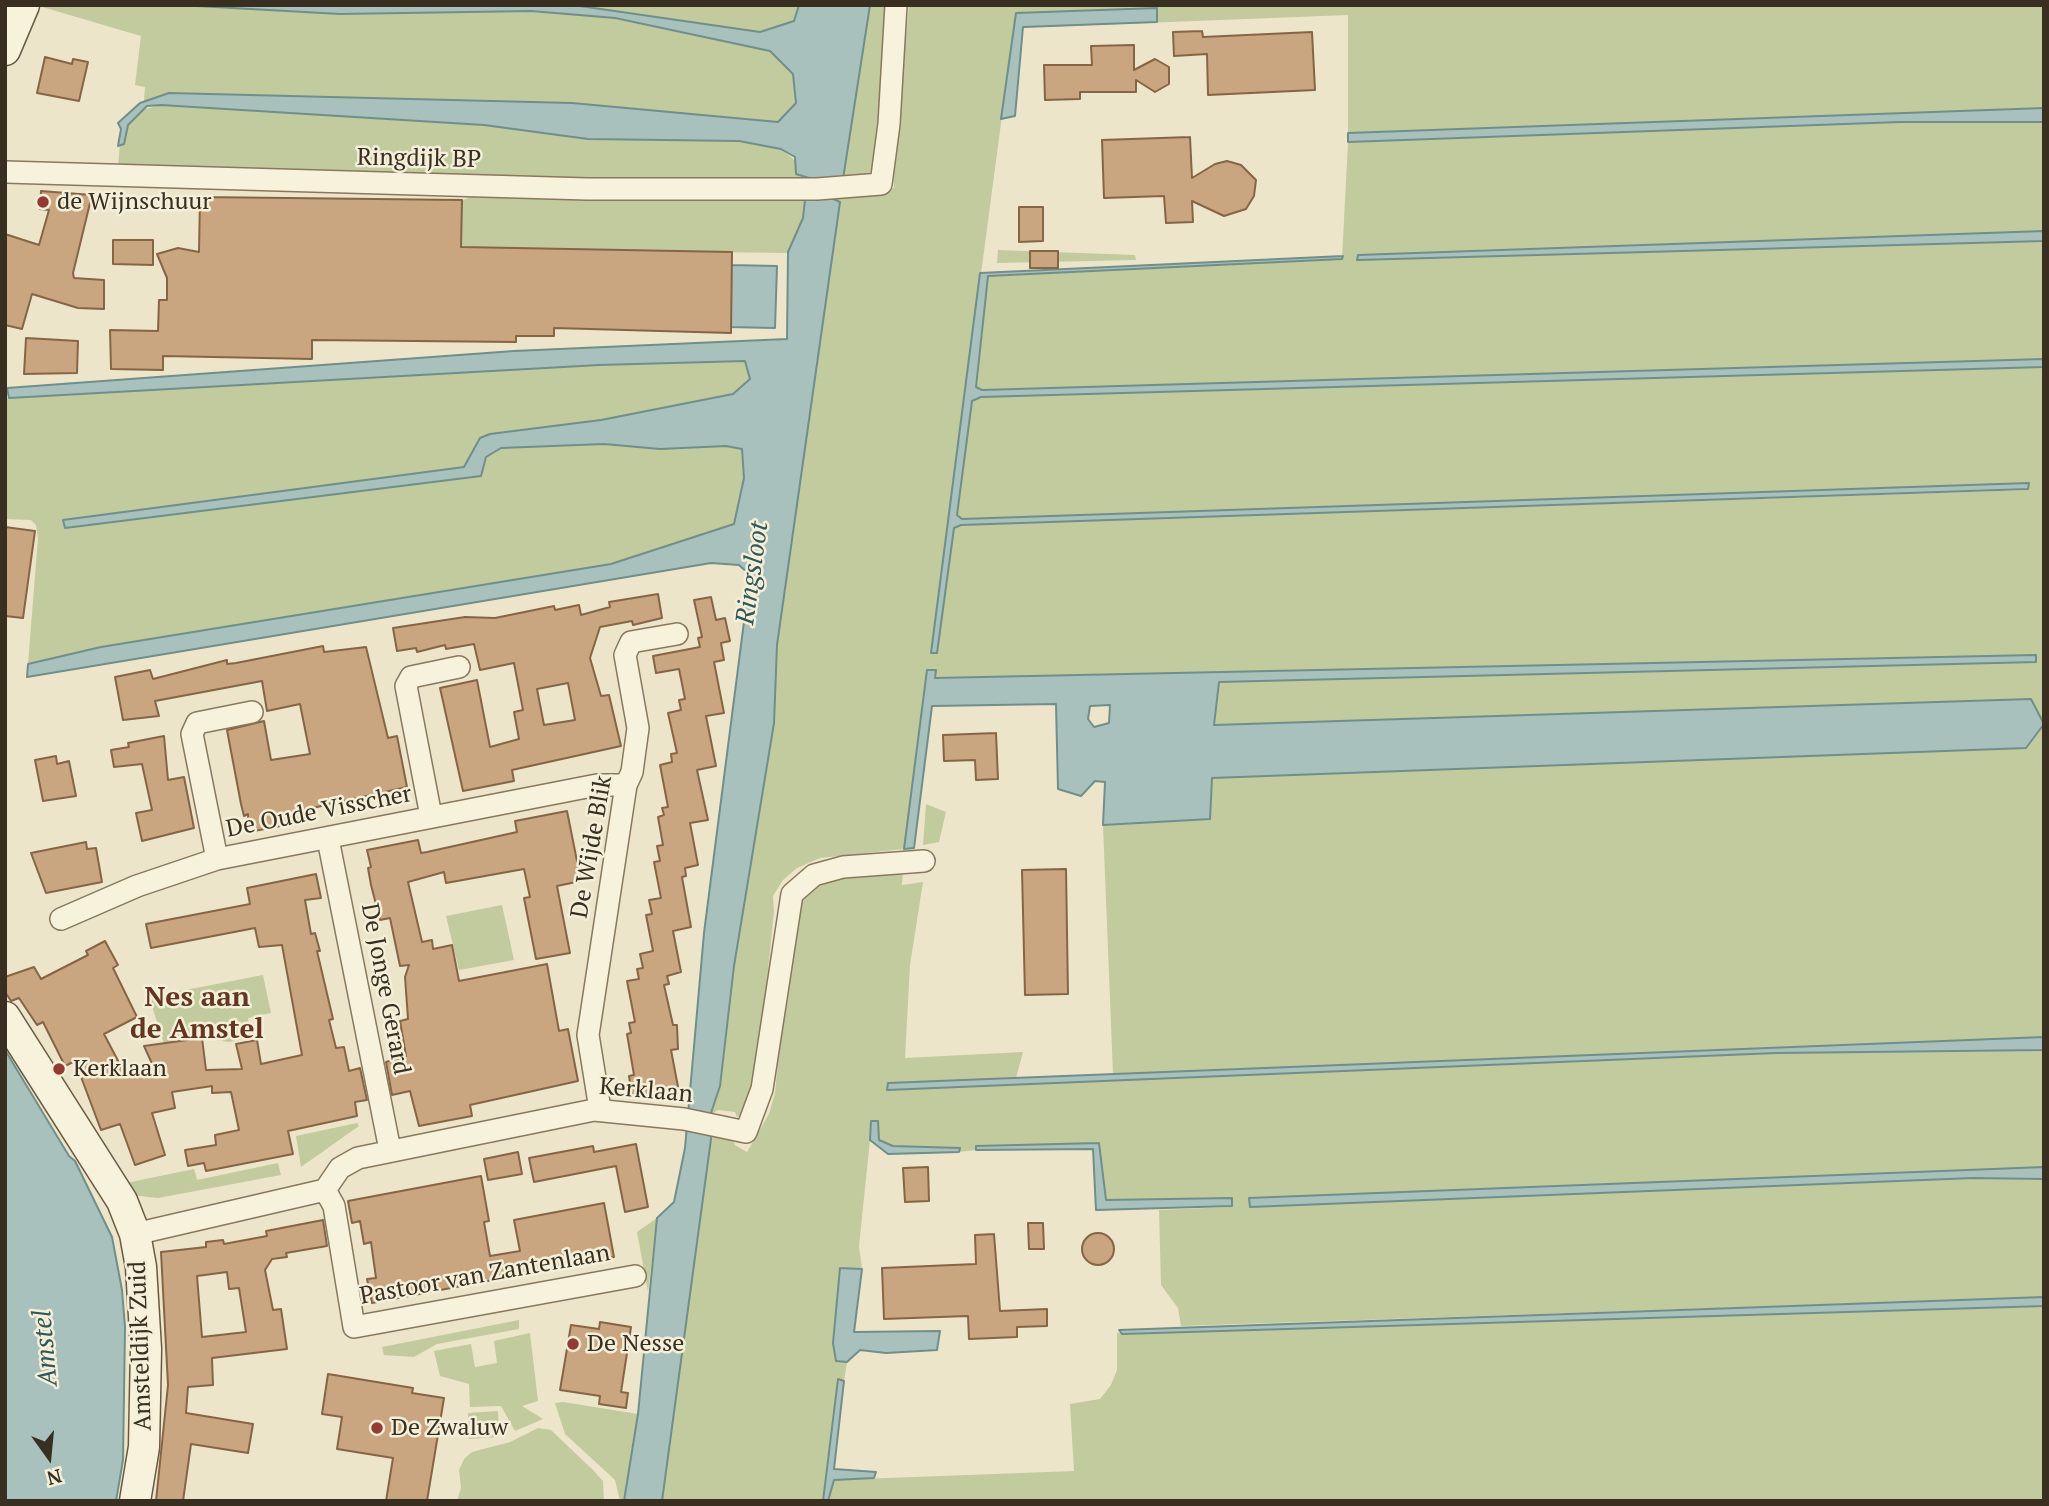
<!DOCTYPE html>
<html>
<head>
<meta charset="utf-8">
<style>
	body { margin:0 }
	#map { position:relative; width:2049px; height:1506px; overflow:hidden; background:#ede5c9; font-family:"PT Serif",serif }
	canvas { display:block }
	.frame { position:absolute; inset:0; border:7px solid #392f21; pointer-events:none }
	.north { position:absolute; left:14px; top:1422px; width:70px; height:70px; -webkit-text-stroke:5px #f4efd8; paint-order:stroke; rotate:165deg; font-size:19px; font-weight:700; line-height:28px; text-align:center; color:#392f21 }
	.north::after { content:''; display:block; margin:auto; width:24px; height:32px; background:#392f21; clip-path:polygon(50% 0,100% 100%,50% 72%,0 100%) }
</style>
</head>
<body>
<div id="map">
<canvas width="2049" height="1506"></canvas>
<div class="frame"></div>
<div class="north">N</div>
</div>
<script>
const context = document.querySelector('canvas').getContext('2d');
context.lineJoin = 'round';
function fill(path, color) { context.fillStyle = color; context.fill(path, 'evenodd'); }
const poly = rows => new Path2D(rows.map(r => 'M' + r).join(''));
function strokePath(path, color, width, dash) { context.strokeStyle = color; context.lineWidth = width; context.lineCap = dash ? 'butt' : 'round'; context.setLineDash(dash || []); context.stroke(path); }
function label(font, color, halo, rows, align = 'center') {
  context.font = font + ' "PT Serif",serif'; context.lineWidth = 5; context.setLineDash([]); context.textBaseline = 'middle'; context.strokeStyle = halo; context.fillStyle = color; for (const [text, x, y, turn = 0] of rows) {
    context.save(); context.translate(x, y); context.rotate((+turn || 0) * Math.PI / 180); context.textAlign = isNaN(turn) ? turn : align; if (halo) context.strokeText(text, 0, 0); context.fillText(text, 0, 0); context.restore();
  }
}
fill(poly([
	[799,5,794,21,760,32,614,12,615,19,770,51,793,74,796,103,778,122,572,103,169,93,161,105,484,125,588,139,739,141,781,149,822,182,117,176,122,123,130,114,159,105,144,101,145,87,135,85,141,36,39,6],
	[870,5,892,5,876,171,865,177,843,178],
	[909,5,2044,5,2044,108,1348,133,1348,15,1018,28,1015,17,931,652,937,653,954,528,961,525,2028,490,2029,483,962,519,957,515,972,401,981,397,2044,367,2044,1037,1113,1074,1103,825,1210,819,1212,778,2026,748,2031,699,1213,725,1219,682,2036,662,934,678,927,671,904,849,820,858,797,868,783,880,773,896,774,912,755,1095,749,1111,737,1117,735,1112,718,1110,709,1116,720,1086,734,966,774,723,777,645,840,202,829,197,894,188,893,164],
	[2038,120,2044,122,2044,231,1358,255,2044,241,2044,359,982,390,976,387,987,276,1342,259,1348,142,1900,122],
	[479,193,821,196,805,200,803,218,788,253,462,249,459,202],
	[998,250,1135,255,1136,260,997,263],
	[745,361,750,379,733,395,601,420,491,434,660,449,726,446,742,449,744,478,734,524,611,564,101,647,28,664,38,538,36,525,31,520,5,519,5,398,599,365],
	[926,804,946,812,939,842,923,845],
	[903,868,902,885,923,882,910,965,905,1058,1023,1052,1016,1078,889,1083,1776,1053,2044,1050,2044,1167,1249,1199,1250,1207,1973,1178,2044,1179,2044,1297,1181,1326,1178,1308,1161,1285,1159,1210,1232,1207,1232,1198,1105,1200,1099,1143,976,1147,976,1150,959,1152,959,1148,893,1146,879,1140,878,1122,872,1121,859,1246,862,1269,840,1269,833,1343,836,1361,847,1362,844,1381,838,1379,823,1501,662,1501,711,1131,733,1139,735,1145,747,1152,769,1114,775,1093,791,926,803,894,830,875],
	[502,905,514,960,459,970,446,916],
	[263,975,271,1013,248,1018,251,1037,229,1042,202,1038,164,1044,149,997],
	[357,1123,359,1126,301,1167,296,1136],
	[278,1163,281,1175,158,1198,130,1195,126,1183,194,1169,197,1180],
	[657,1218,648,1292,637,1232],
	[2044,1306,2044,1501,828,1501,834,1480,1074,1471,1070,1404,1100,1399,1111,1385,1117,1370,1117,1333],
	[519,1320,519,1329,437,1344,414,1357,384,1355,382,1347],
	[530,1333,538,1401,522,1406,543,1419,515,1431,501,1406,470,1407,469,1384,440,1376,434,1351,471,1344,475,1367,497,1363,494,1341],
	[563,1402,638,1414,624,1501,620,1501,615,1480,565,1434,555,1403],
	[498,1411,499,1437,469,1439,468,1413],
	[538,1428,551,1430,593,1470,603,1481,604,1501,457,1501,461,1488,459,1470,464,1459,472,1452,510,1442]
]), '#c1cb9d');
const water = poly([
	[179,5,573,5,760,32,794,21,799,5,870,5,843,179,829,197,840,202,777,645,774,723,734,966,720,1086,710,1116,711,1139,662,1501,624,1501,638,1414,657,1218,674,1202,685,1148,704,933,750,575,739,565,711,563,27,677,28,664,101,647,611,564,734,524,744,478,742,449,726,446,660,449,604,444,501,448,486,457,481,476,65,528,63,520,464,467,480,438,490,434,601,420,733,394,750,379,745,361,599,365,9,398,7,388,514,351,787,339,788,252,803,218,805,200,821,196,822,182,796,174,795,157,781,149,739,141,588,139,484,125,161,105,147,106,128,125,124,144,118,146,121,129,118,123,140,103,169,93,572,103,778,122,796,103,793,74,770,51,615,18,531,11,340,14,179,5],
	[1157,8,1157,22,1023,27,1015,116,1001,119,1016,13,1157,8],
	[2044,108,2044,122,1900,122,1348,142,1348,133,2044,108],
	[2044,231,2044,241,1357,260,1358,255,2044,231],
	[1343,256,1342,259,988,276,976,387,982,390,2044,359,2044,367,981,397,972,401,957,515,962,519,2029,483,2028,489,961,525,954,528,937,653,931,653,980,273,1343,256],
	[729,265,777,266,775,328,727,327,729,265],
	[2036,655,2036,662,1219,682,1214,725,2031,699,2044,724,2026,748,1212,778,1210,819,1103,825,1105,782,1095,781,1081,796,1058,789,1056,704,932,706,914,848,904,849,927,670,936,670,935,678,2036,655],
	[1110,705,1109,723,1094,727,1088,719,1090,706,1110,705],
	[2044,1037,2044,1050,1776,1053,887,1090,888,1083,2044,1037],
	[5,1050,69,1156,75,1161,112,1237,122,1290,125,1327,123,1460,116,1501,5,1501,5,1050],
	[871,1121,878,1121,879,1140,893,1146,960,1148,959,1152,888,1154,870,1140,871,1121],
	[1099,1143,1106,1200,1232,1198,1232,1206,1096,1210,1093,1149,976,1150,976,1146,1099,1143],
	[2044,1167,2044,1179,1973,1178,1250,1207,1249,1198,2044,1167],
	[840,1268,862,1269,854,1332,940,1331,937,1350,886,1353,860,1350,847,1362,836,1361,833,1343,840,1268],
	[2044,1297,2044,1306,1122,1334,1119,1330,2044,1297],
	[838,1379,844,1381,834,1469,876,1472,874,1478,834,1480,828,1501,823,1501,838,1379]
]);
fill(water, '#a9c1bc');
strokePath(water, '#708f8a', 2);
const building = poly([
	[1202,31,1203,37,1312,32,1315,90,1208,95,1207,54,1174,56,1173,32,1202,31],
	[1134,45,1134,70,1155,59,1169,67,1169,84,1155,92,1136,80,1136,92,1080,92,1080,99,1045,100,1044,65,1092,65,1091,46,1134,45],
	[45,57,72,64,73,59,88,62,79,101,37,93,45,57],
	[1190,137,1192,178,1215,164,1227,161,1241,165,1256,180,1254,196,1246,209,1224,216,1192,201,1193,222,1166,223,1164,196,1104,198,1102,140,1190,137],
	[41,191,92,195,73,273,74,278,104,280,104,309,78,308,32,294,22,329,5,325,5,234,39,245,49,210,40,209,41,191],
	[200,197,462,200,461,247,732,252,731,333,554,328,554,336,516,336,516,342,312,340,312,359,163,356,163,370,111,369,110,330,158,331,159,300,167,300,167,278,157,254,178,248,199,252,200,197],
	[1019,207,1043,207,1043,241,1019,242,1019,207],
	[113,240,153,240,153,265,113,264,113,240],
	[1030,251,1058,251,1058,268,1030,268,1030,251],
	[26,338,78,341,77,373,24,374,26,338],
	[5,527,35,531,23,618,5,616,5,527],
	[658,594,662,618,633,625,632,621,600,627,590,658,601,696,609,695,621,746,512,770,514,781,463,791,440,688,477,680,490,747,519,739,514,712,523,710,514,663,480,670,474,644,446,649,445,645,417,652,416,648,397,651,393,628,465,617,495,618,554,606,555,610,579,605,581,615,610,607,609,602,658,594],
	[568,683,575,720,544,725,537,689,568,683],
	[711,597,716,620,725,618,730,641,721,643,724,660,714,662,724,713,706,716,716,766,697,770,708,820,690,823,698,865,685,868,686,876,682,877,691,927,673,931,681,972,667,976,669,984,664,985,673,1025,677,1025,678,1049,671,1050,679,1092,632,1096,629,1076,634,1075,627,1034,631,1033,629,1023,635,1022,627,981,639,979,637,969,643,968,640,954,653,951,646,915,652,914,649,900,661,898,654,862,660,861,657,846,663,845,658,817,664,815,662,808,668,807,660,765,672,762,671,754,677,753,668,713,681,710,679,700,685,699,679,669,656,673,653,656,700,647,698,638,702,637,694,600,711,597],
	[323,646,324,652,366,647,388,738,397,736,407,787,299,811,301,822,249,832,248,814,244,816,241,804,227,730,264,721,271,760,310,754,300,704,267,711,262,681,155,701,159,716,123,720,115,677,150,670,153,679,227,660,227,664,236,663,323,646],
	[996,733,998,779,976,780,975,760,944,761,943,735,996,733],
	[164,736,168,780,184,777,194,828,142,841,136,813,152,810,142,764,114,767,111,750,129,747,128,743,164,736],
	[56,756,57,764,69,761,76,796,43,801,35,760,56,756],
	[567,811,581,881,557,886,570,953,536,959,524,898,530,897,524,869,446,883,444,872,408,882,422,942,432,940,433,949,452,945,459,981,547,964,559,1031,568,1029,578,1081,470,1105,472,1116,419,1126,410,1091,392,1095,386,1062,406,1056,400,1021,408,1019,405,977,409,965,400,966,390,918,380,920,371,885,368,868,371,867,367,850,418,840,421,853,427,852,517,832,515,821,567,811],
	[86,842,87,849,96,848,102,882,46,893,31,853,86,842],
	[1066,869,1068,994,1025,995,1022,870,1066,869],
	[316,874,321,898,305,900,311,934,315,933,320,951,317,951,333,1019,329,1020,336,1048,344,1047,349,1071,360,1068,367,1100,355,1102,357,1116,288,1131,293,1154,206,1171,204,1163,188,1166,185,1150,216,1145,215,1135,239,1130,231,1092,212,1093,212,1086,172,1092,175,1108,152,1113,165,1155,135,1165,120,1124,101,1130,75,1061,65,1066,43,1022,37,1025,19,998,11,1001,5,992,5,977,34,967,41,979,88,955,86,951,105,941,118,965,113,968,137,1017,104,1034,125,1074,154,1068,144,1046,202,1038,206,1070,242,1069,236,1044,257,1040,261,1064,302,1055,282,945,259,947,255,928,151,948,146,924,250,904,247,888,316,874],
	[636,1144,648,1207,625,1212,616,1166,534,1182,529,1158,593,1146,594,1152,636,1144],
	[518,1152,522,1174,488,1180,484,1159,518,1152],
	[928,1167,929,1201,905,1202,903,1168,928,1167],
	[481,1176,489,1221,484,1222,490,1256,520,1251,514,1220,604,1203,614,1257,372,1303,367,1279,376,1278,371,1242,364,1244,360,1221,352,1223,348,1201,481,1176],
	[323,1220,327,1246,286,1253,287,1257,272,1259,265,1270,273,1310,281,1309,287,1349,212,1358,213,1385,188,1387,186,1413,253,1424,248,1453,191,1444,183,1501,156,1501,168,1385,161,1252,206,1247,206,1242,223,1240,224,1244,267,1236,266,1231,323,1220],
	[227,1272,229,1289,239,1288,246,1332,202,1337,197,1276,227,1272],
	[1028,1223,1043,1223,1044,1249,1029,1249,1028,1223],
	'1082 1249a16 16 0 1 1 32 0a16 16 0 1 1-32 0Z',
	[994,1234,1000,1311,1047,1309,1047,1326,1017,1327,1017,1337,969,1339,968,1316,884,1319,882,1268,976,1264,975,1235,994,1234],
	[600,1322,631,1327,621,1392,628,1393,626,1408,599,1404,600,1396,560,1390,571,1325,599,1329,600,1322],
	[328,1374,413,1388,412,1393,444,1398,427,1501,386,1501,393,1458,337,1449,342,1417,322,1414,328,1374]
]);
fill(building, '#c9a580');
strokePath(building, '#866545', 2);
const street = poly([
	[5,172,587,189,817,189,881,184,889,124,896,5],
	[431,816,406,686,411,677,459,667],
	[328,839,390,1150],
	[217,859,192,734,197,723,252,712],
	[61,919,137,886,217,859,597,785,626,785],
	[600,1109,588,1035,626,785,632,772,638,728,625,655,631,642,677,634],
	[325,1190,334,1206,354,1327,635,1276],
	[135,1234,325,1190,340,1168,358,1158,594,1110,684,1119,746,1132,762,1089,792,894,814,875,843,867,924,861]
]);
const secondary = poly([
	[5,50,24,5],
	[5,1017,122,1201,135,1234,141,1267,146,1349,144,1447,135,1501]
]);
strokePath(street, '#88785e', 24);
strokePath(secondary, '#6a5941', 33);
strokePath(street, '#f7f2dc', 21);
strokePath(secondary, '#f7f2dc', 30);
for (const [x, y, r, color] of [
	[43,202,7,"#943a31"],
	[59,1069,7,"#943a31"],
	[573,1344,7,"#943a31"],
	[377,1428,7,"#943a31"]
]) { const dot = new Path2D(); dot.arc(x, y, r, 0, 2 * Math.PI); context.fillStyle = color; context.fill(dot); strokePath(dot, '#f4efd8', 2.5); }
label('24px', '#392f21', '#f4efd8', [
	["Ringdijk BP",419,159,1],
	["De Oude Visscher",319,812,-11],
	["De Wijde Blik",592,847,-80],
	["De Jonge Gerard",385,989,79],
	["Kerklaan",646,1091,5],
	["Pastoor van Zantenlaan",485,1275,-10],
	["Amsteldijk Zuid",141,1346,-92]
]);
label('24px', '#392f21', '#f4efd8', [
	["de Wijnschuur",57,202],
	["Kerklaan",73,1069],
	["De Nesse",587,1344],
	["De Zwaluw",391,1428]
], 'left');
label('italic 26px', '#315758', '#f4efd8', [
	["Ringsloot",753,573,-82],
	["Amstel",46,1348,-95]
]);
label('bold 28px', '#643622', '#f4efd8', [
	["Nes aan",197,998],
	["de Amstel",197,1030]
]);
</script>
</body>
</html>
